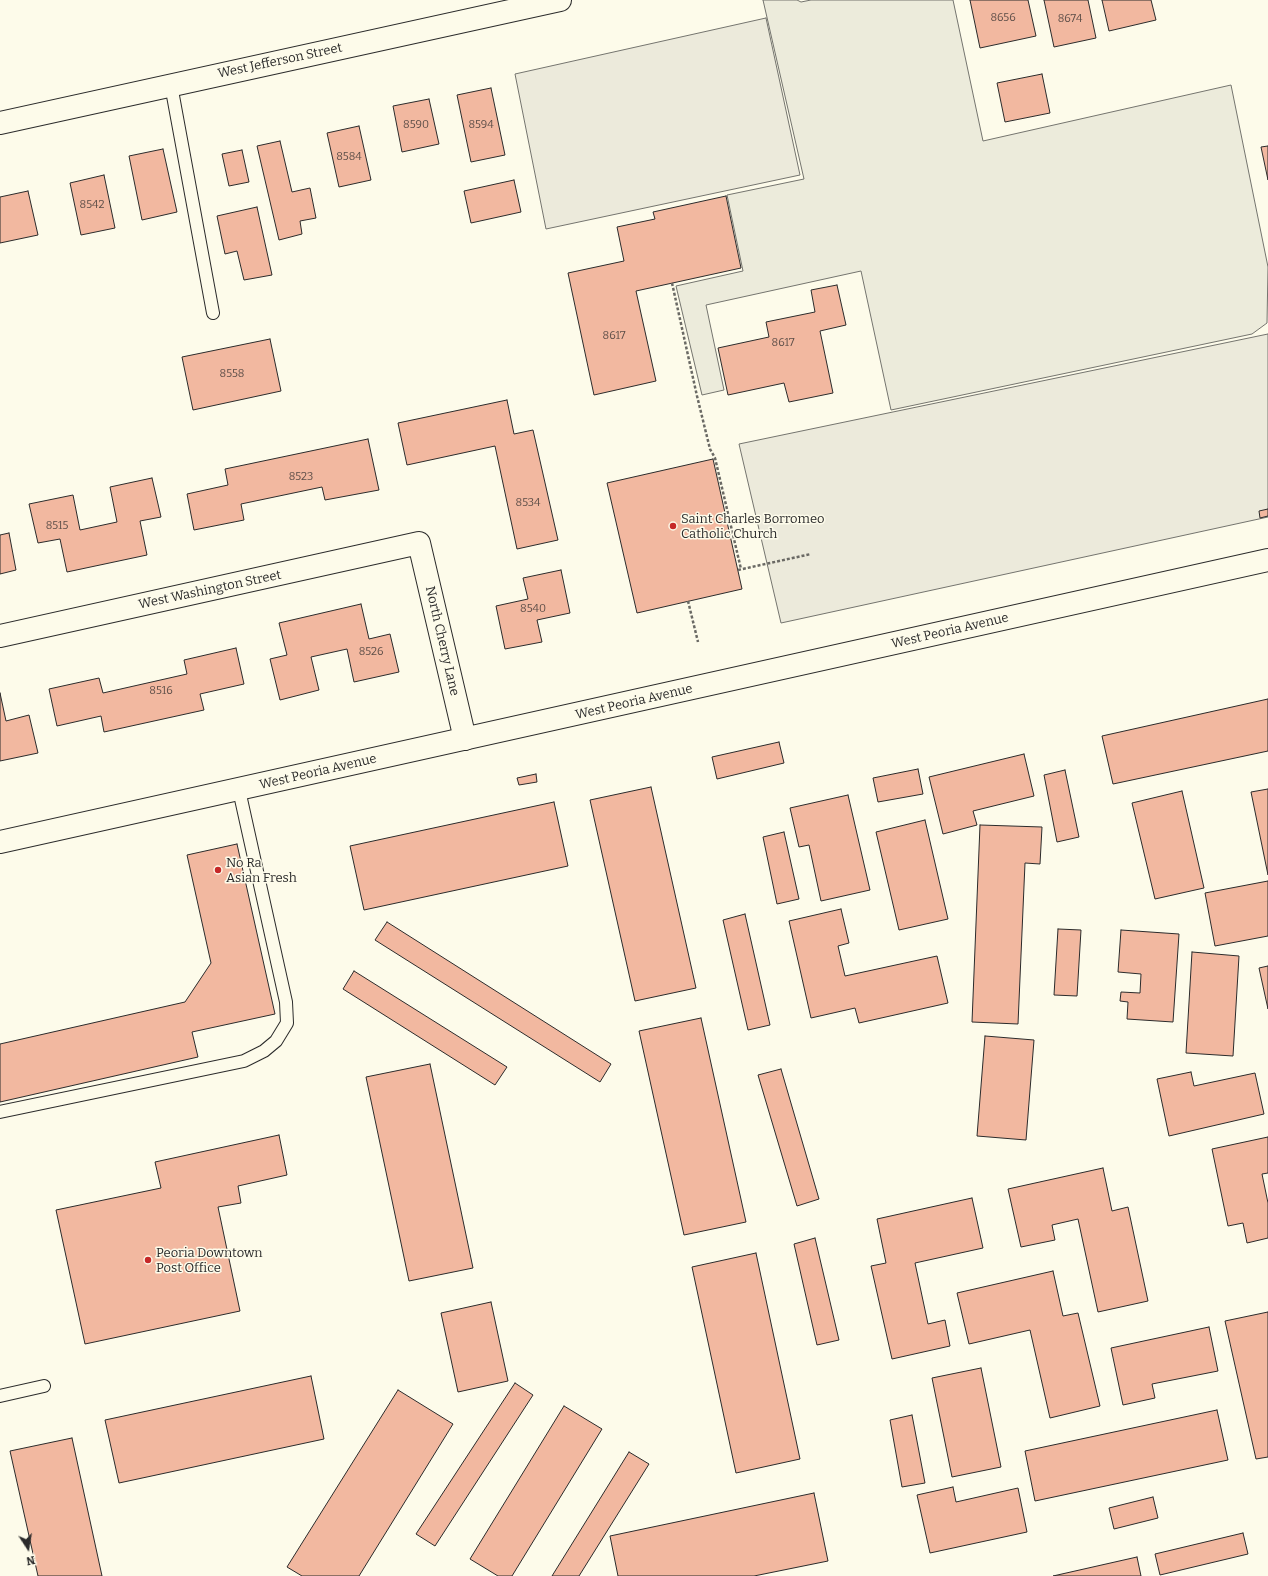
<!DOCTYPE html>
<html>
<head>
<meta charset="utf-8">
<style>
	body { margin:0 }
	#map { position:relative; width:1268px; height:1576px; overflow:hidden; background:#fdfbea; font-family:Bitter,serif }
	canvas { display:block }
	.north { position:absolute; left:8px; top:1528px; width:40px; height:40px; -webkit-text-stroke:3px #fdfbea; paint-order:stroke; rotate:168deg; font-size:11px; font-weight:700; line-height:16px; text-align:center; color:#2b2b2b }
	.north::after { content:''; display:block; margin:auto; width:14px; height:18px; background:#2b2b2b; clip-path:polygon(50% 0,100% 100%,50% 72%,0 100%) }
</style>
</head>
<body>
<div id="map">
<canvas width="1268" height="1576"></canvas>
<div class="north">N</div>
</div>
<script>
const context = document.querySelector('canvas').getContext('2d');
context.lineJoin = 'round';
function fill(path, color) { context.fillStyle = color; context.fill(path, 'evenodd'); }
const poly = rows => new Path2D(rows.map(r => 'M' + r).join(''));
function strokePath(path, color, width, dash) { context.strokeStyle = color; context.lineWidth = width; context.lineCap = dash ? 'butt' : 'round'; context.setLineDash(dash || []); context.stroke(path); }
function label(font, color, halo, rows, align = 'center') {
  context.font = font + ' Bitter,serif'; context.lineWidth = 3; context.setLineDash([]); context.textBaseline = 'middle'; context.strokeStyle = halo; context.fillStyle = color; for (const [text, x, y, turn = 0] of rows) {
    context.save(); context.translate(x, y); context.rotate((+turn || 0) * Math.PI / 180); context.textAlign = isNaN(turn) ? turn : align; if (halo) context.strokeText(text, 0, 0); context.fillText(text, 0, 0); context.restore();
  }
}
const green = poly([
	[763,0,797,0,801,2,811,0,953,0,983,141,1231,85,1268,267,1267,323,1252,334,891,410,861,271,706,305,724,390,702,395,676,286,743,271,727,195,804,179,763,0]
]);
fill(green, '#ecebdb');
strokePath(green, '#74746e', 1);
const parking = poly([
	[766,18,800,175,546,229,515,74,766,18],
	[1268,334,1268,517,781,623,739,444,1268,334]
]);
fill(parking, '#eceadb');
strokePath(parking, '#74746e', 1);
const building = poly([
	[970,0,1028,0,1036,36,980,48,970,0],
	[1044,0,1088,0,1096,38,1054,47,1044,0],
	[1102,0,1151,0,1156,20,1109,31,1102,0],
	[1042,74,1050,113,1005,122,997,83,1042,74],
	[491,88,505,155,471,162,457,95,491,88],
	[429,99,439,144,402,152,393,106,429,99],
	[359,126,371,180,339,187,327,133,359,126],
	[280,141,292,192,310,188,316,218,300,221,302,234,279,240,257,146,280,141],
	[1268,146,1268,180,1261,147,1268,146],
	[163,149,177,212,142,220,129,156,163,149],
	[242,150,249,182,229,186,222,154,242,150],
	[104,175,115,228,81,235,70,183,104,175],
	[514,180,521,212,471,223,464,191,514,180],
	[28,191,38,235,0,243,0,197,28,191],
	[726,196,741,268,636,291,656,381,594,395,568,273,624,261,617,227,655,219,653,212,726,196],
	[257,207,272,275,244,280,237,251,225,254,217,216,257,207],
	[837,285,846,325,820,331,833,393,789,402,784,383,728,395,718,348,769,337,766,322,815,312,811,290,837,285],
	[270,339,281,391,193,410,182,357,270,339],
	[507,400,514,434,533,430,558,540,517,549,495,446,407,465,398,423,507,400],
	[368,439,379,490,325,500,322,487,241,504,244,520,194,530,187,494,228,485,225,469,368,439],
	[713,459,742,589,637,613,607,483,713,459],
	[152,478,161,517,140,521,147,555,67,572,60,539,38,543,29,504,73,495,80,530,117,522,110,487,152,478],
	[1268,509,1268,516,1260,518,1259,511,1268,509],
	[9,533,16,570,0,574,0,535,9,533],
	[561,570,570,613,537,620,542,642,505,649,496,606,528,599,523,578,561,570],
	[361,604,369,639,390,634,399,672,354,682,347,649,311,657,319,690,280,700,270,659,287,655,279,623,361,604],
	[236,648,244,684,200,694,204,710,104,732,101,716,57,726,49,689,99,678,103,693,187,674,184,660,236,648],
	[0,693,6,721,29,715,38,753,0,761,0,693],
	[1268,699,1268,751,1113,784,1102,736,1268,699],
	[779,742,784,763,717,779,712,757,779,742],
	[1024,754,1034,796,973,811,977,825,943,834,929,777,1024,754],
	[918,769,923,794,878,802,873,778,918,769],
	[1065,770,1079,837,1057,842,1044,775,1065,770],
	[536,774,537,782,519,785,517,778,536,774],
	[651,787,696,988,635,1001,590,800,651,787],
	[1268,789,1268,875,1251,792,1268,789],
	[1182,791,1204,888,1155,899,1132,803,1182,791],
	[848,795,870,890,821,901,809,845,799,847,790,808,848,795],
	[554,802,568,866,364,910,350,846,554,802],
	[925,820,948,919,899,930,876,832,925,820],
	[980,825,1042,827,1040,864,1025,863,1018,1024,972,1022,980,825],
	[784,832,799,899,777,904,763,837,784,832],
	[237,844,275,1014,192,1032,198,1057,0,1102,0,1044,185,1002,211,963,187,855,237,844],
	[1268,881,1268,936,1215,946,1205,893,1268,881],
	[841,909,849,943,838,946,845,976,937,956,948,1003,859,1023,855,1008,811,1018,789,921,841,909],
	[745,914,770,1025,748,1030,723,920,745,914],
	[387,922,611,1064,600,1082,375,940,387,922],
	[1058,929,1081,930,1077,996,1054,995,1058,929],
	[1121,930,1179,934,1173,1022,1127,1019,1128,1002,1120,1001,1121,992,1140,993,1141,974,1118,972,1121,930],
	[1192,952,1239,956,1233,1056,1186,1053,1192,952],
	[1268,966,1268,1009,1259,968,1268,966],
	[354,971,507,1067,495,1085,343,989,354,971],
	[701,1018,746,1222,684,1235,639,1031,701,1018],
	[985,1036,1034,1040,1026,1140,977,1136,985,1036],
	[430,1064,473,1268,409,1281,366,1077,430,1064],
	[781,1069,819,1199,797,1206,758,1075,781,1069],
	[1191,1072,1194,1086,1255,1073,1264,1114,1169,1136,1157,1079,1191,1072],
	[279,1135,287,1175,238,1186,241,1203,218,1207,240,1311,85,1344,56,1210,161,1188,155,1162,279,1135],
	[1268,1137,1268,1173,1262,1174,1268,1203,1268,1238,1247,1243,1243,1223,1228,1226,1212,1149,1268,1137],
	[1103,1168,1112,1211,1128,1207,1148,1301,1098,1312,1078,1219,1052,1225,1055,1240,1021,1247,1008,1189,1103,1168],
	[972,1198,983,1248,915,1263,928,1324,945,1320,950,1346,892,1359,871,1266,886,1263,877,1219,972,1198],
	[815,1238,839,1340,817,1345,794,1244,815,1238],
	[756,1253,800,1459,736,1473,692,1267,756,1253],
	[1053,1271,1063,1316,1078,1313,1100,1406,1050,1418,1030,1330,969,1344,957,1293,1053,1271],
	[491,1302,508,1381,458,1392,441,1313,491,1302],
	[1268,1312,1268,1457,1256,1459,1225,1321,1268,1312],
	[1209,1327,1218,1371,1152,1384,1155,1398,1123,1405,1111,1348,1209,1327],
	[981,1368,1001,1467,952,1477,932,1378,981,1368],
	[311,1376,324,1439,119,1483,105,1420,311,1376],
	[515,1383,533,1395,435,1546,416,1534,515,1383],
	[398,1390,453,1424,359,1576,302,1576,287,1567,398,1390],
	[564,1406,602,1429,512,1576,498,1576,470,1559,564,1406],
	[1217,1410,1228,1460,1035,1501,1025,1451,1217,1410],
	[912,1415,925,1483,902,1487,890,1420,912,1415],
	[72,1438,102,1576,38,1576,10,1451,72,1438],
	[629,1452,649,1464,579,1576,552,1576,629,1452],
	[953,1487,956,1502,1018,1488,1027,1532,930,1553,917,1495,953,1487],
	[814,1493,828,1561,754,1576,618,1576,610,1536,814,1493],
	[1153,1497,1158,1518,1114,1529,1109,1508,1153,1497],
	[1243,1533,1248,1554,1160,1575,1155,1554,1243,1533],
	[1137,1557,1141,1576,1053,1576,1137,1557]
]);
fill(building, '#f2b8a0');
strokePath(building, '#2b2b2b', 1);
const lane = poly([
	[171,85,213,313],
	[0,1112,244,1061,264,1051,276,1041,287,1023,286,1002,239,790],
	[0,1396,44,1386]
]);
const street = poly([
	[0,123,560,0],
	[0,636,419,543,465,739]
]);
const primary = poly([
	[0,842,1268,560]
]);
strokePath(lane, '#2b2b2b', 14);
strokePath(street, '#2b2b2b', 24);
strokePath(primary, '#2b2b2b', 24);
strokePath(poly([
	[672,283,697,396,710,449,715,458,741,569],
	[738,570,811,554],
	[688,601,698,642]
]), '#6a6964', 2.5, [3, 2]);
strokePath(lane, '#fdfbea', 12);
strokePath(street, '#fdfbea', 22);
strokePath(primary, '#fdfbea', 22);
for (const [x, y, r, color] of [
	[673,526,4,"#c62828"],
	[218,870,4,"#c62828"],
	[148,1260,4,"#c62828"]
]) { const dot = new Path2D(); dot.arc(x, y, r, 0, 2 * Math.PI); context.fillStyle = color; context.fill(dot); strokePath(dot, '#fdfbea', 1.5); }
label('11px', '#5d4e48', null, [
	["8656",1003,18],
	["8674",1070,19],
	["8590",416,125],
	["8594",481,125],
	["8584",349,157],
	["8542",92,205],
	["8617",614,336],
	["8617",783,343],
	["8558",232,374],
	["8523",301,477],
	["8534",528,503],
	["8515",57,526],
	["8540",533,609],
	["8526",371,652],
	["8516",161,691]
]);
label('13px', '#2b2b2b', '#fdfbea', [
	["West Jefferson Street",280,61,-12],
	["West Washington Street",210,590,-12],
	["West Peoria Avenue",950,631,-13],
	["North Cherry Lane",442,641,77],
	["West Peoria Avenue",634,702,-13],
	["West Peoria Avenue",318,772,-13]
]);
label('13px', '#2b2b2b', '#fdfbea', [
	["Saint Charles Borromeo",681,519],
	["Catholic Church",681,534],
	["No Ra",226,863],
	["Asian Fresh",226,878],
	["Peoria Downtown",156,1253],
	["Post Office",156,1268]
], 'left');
</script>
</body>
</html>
